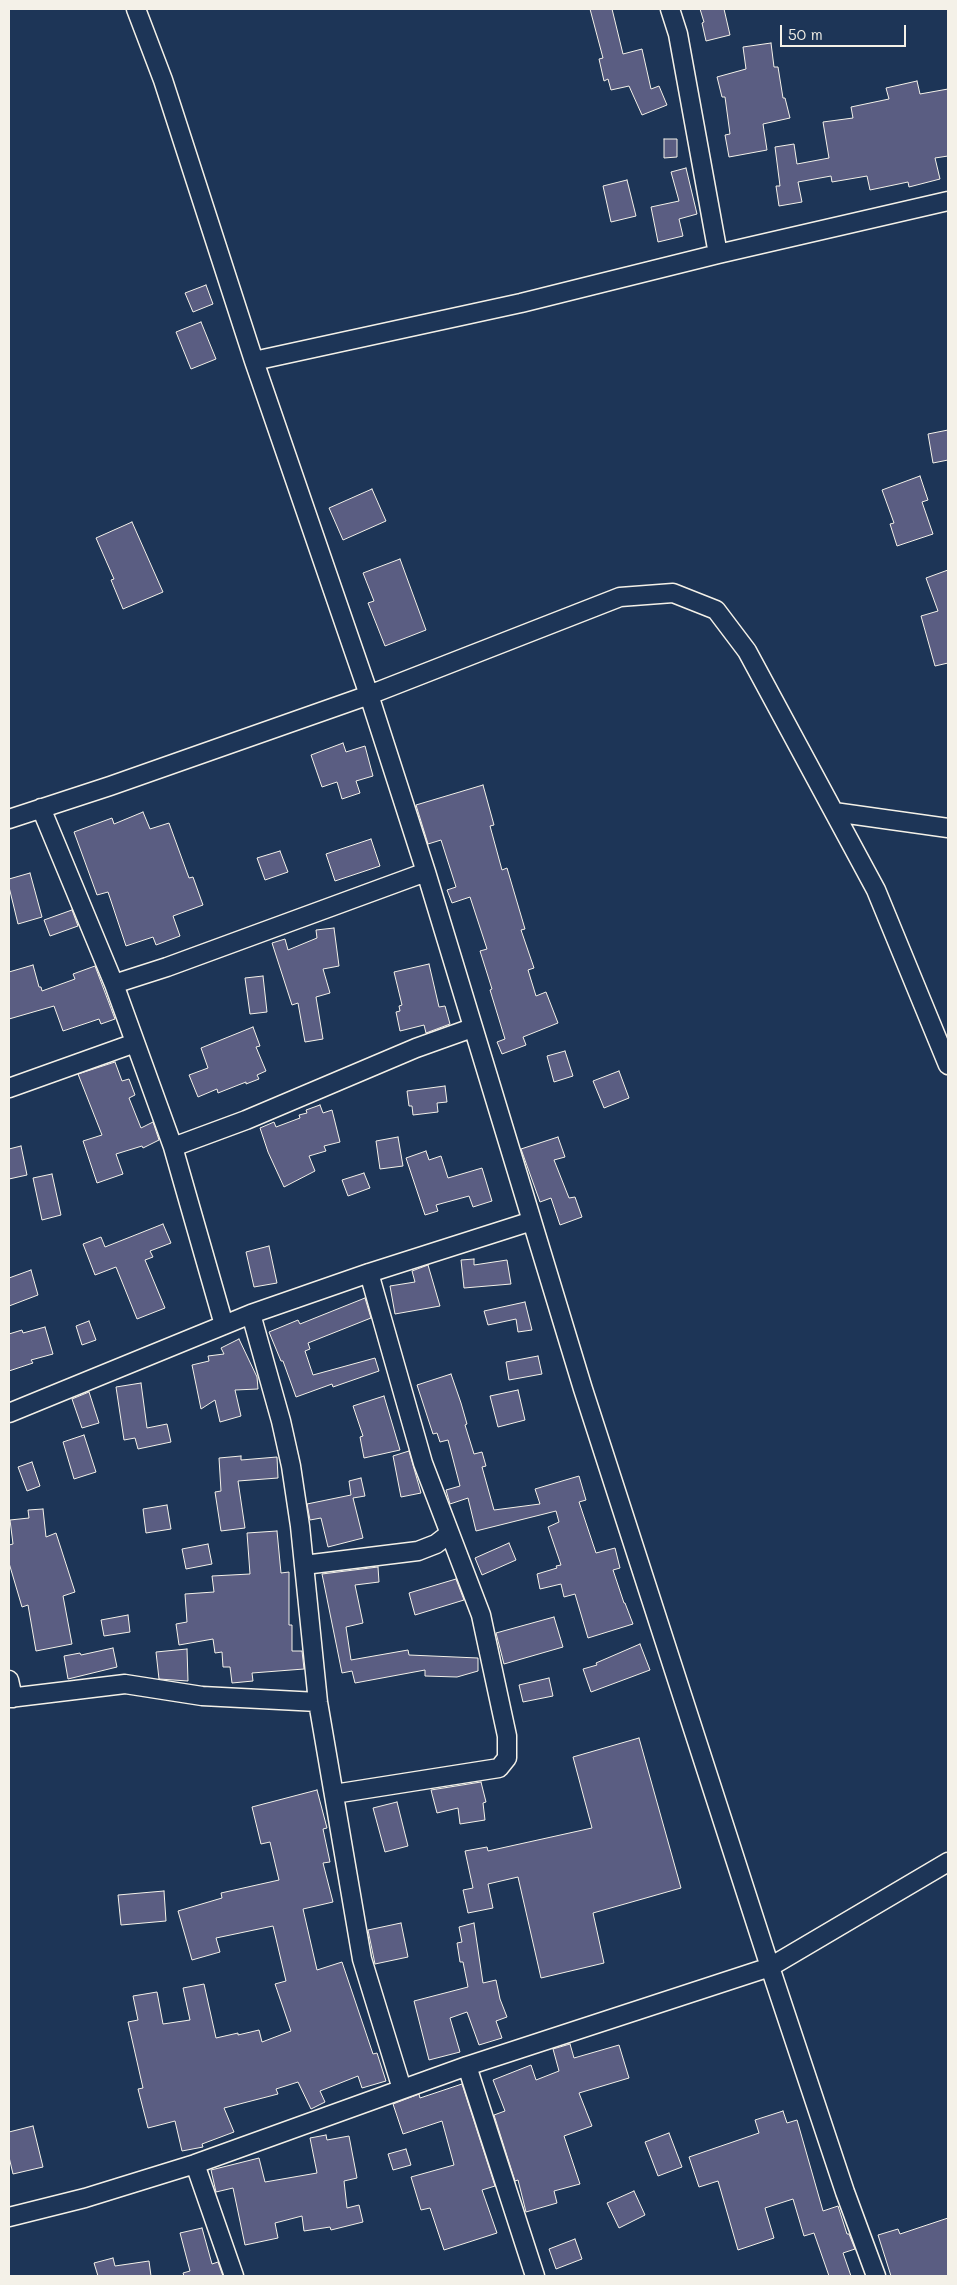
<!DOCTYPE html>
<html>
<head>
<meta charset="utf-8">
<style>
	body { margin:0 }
	#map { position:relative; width:957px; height:2285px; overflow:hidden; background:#1d3557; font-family:Mali,sans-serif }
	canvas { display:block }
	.frame { position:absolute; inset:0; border:10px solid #f4f1e8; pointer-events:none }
	.scale { position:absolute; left:780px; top:25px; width:126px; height:22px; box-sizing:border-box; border:2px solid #f4f1e8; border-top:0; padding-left:6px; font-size:15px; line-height:18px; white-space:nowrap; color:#f4f1e8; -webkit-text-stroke:4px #1d3557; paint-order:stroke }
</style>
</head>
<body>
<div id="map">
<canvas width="957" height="2285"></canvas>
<div class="frame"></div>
<div class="scale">50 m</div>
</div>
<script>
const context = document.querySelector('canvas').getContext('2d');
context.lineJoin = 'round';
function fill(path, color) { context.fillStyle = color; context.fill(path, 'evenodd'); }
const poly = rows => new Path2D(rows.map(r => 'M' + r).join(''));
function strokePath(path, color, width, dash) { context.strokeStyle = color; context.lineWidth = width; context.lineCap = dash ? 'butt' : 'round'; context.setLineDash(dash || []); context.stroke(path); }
const building = poly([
	[590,9,612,9,623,54,642,49,651,89,659,86,667,105,642,115,629,86,611,90,608,79,604,81,599,59,603,58,590,9],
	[700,9,724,9,730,35,706,41,702,23,704,22,700,9],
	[771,43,774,67,778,67,783,98,785,98,790,118,763,124,767,150,729,157,725,135,730,134,725,97,722,97,717,77,746,69,743,47,771,43],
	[917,81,920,94,948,89,948,156,935,158,940,179,909,187,908,182,870,190,867,176,832,182,831,176,798,182,802,202,779,206,776,186,780,186,775,147,794,144,797,164,829,158,823,122,853,118,851,107,889,99,886,88,917,81],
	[664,139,677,139,677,157,664,158,664,139],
	[686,168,697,214,679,219,683,236,658,242,651,207,679,201,671,172,686,168],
	[627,180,636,216,611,222,603,186,627,180],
	[206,285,213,304,193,312,185,293,206,285],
	[201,322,216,359,191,369,176,332,201,322],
	[948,430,948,460,933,463,928,434,948,430],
	[920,476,928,500,922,502,933,534,897,546,890,524,894,523,882,490,920,476],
	[372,489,386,521,343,540,329,508,372,489],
	[132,522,163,592,123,609,111,580,114,579,96,538,132,522],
	[400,559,426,630,385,646,368,603,374,601,363,573,400,559],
	[948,570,948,663,935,666,921,616,938,611,926,578,948,570],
	[343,743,346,752,365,746,373,776,356,781,360,793,342,799,337,782,322,787,311,755,343,743],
	[483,785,494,825,490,826,502,870,507,868,525,929,521,930,534,968,528,970,536,996,546,992,558,1023,523,1037,526,1045,502,1054,497,1042,505,1039,490,990,492,989,480,951,487,949,470,897,452,903,447,890,456,887,441,840,428,844,416,805,483,785],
	[143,812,150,829,169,823,189,878,193,877,203,905,173,916,180,936,156,945,153,937,126,946,108,892,97,895,74,832,112,818,114,824,143,812],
	[371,839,380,866,335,881,326,854,371,839],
	[280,851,288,872,265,880,257,858,280,851],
	[30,873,42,917,18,924,9,887,9,879,30,873],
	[72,910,78,926,50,936,44,920,72,910],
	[334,928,339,966,323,969,330,993,316,997,323,1039,305,1042,298,1003,292,1005,272,943,285,939,288,950,317,938,316,930,334,928],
	[429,964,439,1007,445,1006,450,1024,426,1033,424,1025,400,1031,396,1012,400,1011,399,1006,402,1005,394,972,429,964],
	[33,965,39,987,41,987,42,991,75,979,73,974,95,966,115,1019,101,1024,99,1019,63,1031,54,1006,9,1019,9,972,33,965],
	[263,976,267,1012,250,1014,245,978,263,976],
	[253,1027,260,1046,256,1047,266,1071,257,1075,259,1079,246,1084,246,1082,218,1093,217,1089,198,1097,189,1075,208,1068,201,1048,253,1027],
	[565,1051,573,1076,554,1082,547,1056,565,1051],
	[115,1062,122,1081,129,1079,135,1095,129,1098,141,1128,153,1122,159,1140,143,1148,142,1146,116,1154,123,1174,97,1183,83,1141,102,1135,78,1074,115,1062],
	[619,1071,629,1098,604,1108,593,1081,619,1071],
	[445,1086,447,1102,437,1103,438,1112,413,1115,412,1106,409,1106,407,1091,445,1086],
	[320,1105,323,1113,332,1110,340,1142,324,1146,326,1151,309,1156,315,1171,284,1187,268,1152,260,1128,274,1122,276,1127,300,1118,299,1115,307,1113,306,1110,320,1105],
	[398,1137,403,1166,380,1169,376,1141,398,1137],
	[558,1137,565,1157,554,1160,569,1198,575,1197,582,1217,560,1225,551,1198,540,1202,521,1149,558,1137],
	[21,1146,27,1175,9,1179,9,1149,21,1146],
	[426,1151,429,1160,441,1156,448,1178,482,1168,492,1201,473,1207,469,1196,436,1205,438,1211,425,1215,406,1158,426,1151],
	[364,1173,370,1188,348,1196,342,1180,364,1173],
	[52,1174,61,1215,42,1220,33,1178,52,1174],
	[163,1224,171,1243,150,1251,153,1257,145,1260,165,1308,137,1319,116,1267,95,1275,83,1244,101,1237,105,1247,163,1224],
	[269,1246,277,1283,254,1287,246,1252,269,1246],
	[474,1259,474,1265,507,1260,511,1284,464,1288,461,1260,474,1259],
	[428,1265,440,1306,395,1314,390,1286,415,1282,412,1271,428,1265],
	[31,1270,38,1295,9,1306,9,1278,31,1270],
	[365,1298,371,1318,308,1343,310,1349,305,1351,313,1375,375,1358,379,1371,333,1387,332,1384,296,1397,283,1361,281,1361,269,1332,298,1320,300,1324,365,1298],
	[525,1302,532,1330,518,1332,516,1319,488,1325,484,1311,525,1302],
	[89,1321,96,1340,82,1345,76,1326,89,1321],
	[45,1327,53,1354,31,1360,33,1363,9,1371,9,1334,22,1330,23,1333,45,1327],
	[239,1339,257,1377,258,1389,235,1390,241,1416,220,1422,215,1400,201,1409,192,1365,209,1361,208,1356,224,1354,221,1348,239,1339],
	[538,1356,542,1374,509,1380,506,1362,538,1356],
	[451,1374,461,1403,467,1424,465,1425,474,1454,482,1452,486,1466,482,1467,494,1510,540,1504,535,1489,579,1476,586,1500,579,1502,596,1553,615,1548,620,1568,613,1570,624,1603,625,1603,633,1624,588,1638,575,1594,564,1597,561,1584,540,1589,537,1574,557,1568,556,1566,561,1565,548,1527,559,1522,556,1511,476,1531,468,1498,450,1504,446,1490,460,1486,448,1440,440,1442,437,1433,433,1434,417,1385,451,1374],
	[141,1383,147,1428,167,1424,171,1442,138,1449,135,1438,124,1440,116,1387,141,1383],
	[518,1390,525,1420,498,1427,490,1396,518,1390],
	[89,1392,99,1423,82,1428,72,1399,89,1392],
	[384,1396,400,1450,364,1458,360,1437,363,1436,353,1406,384,1396],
	[84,1435,96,1472,74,1479,63,1442,84,1435],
	[409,1451,421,1493,401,1497,393,1456,409,1451],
	[241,1456,241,1460,277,1457,278,1478,238,1481,245,1528,221,1531,215,1492,221,1491,219,1458,241,1456],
	[32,1462,40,1486,27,1491,18,1467,32,1462],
	[361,1478,365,1496,353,1498,363,1538,328,1547,321,1518,310,1520,307,1504,351,1495,349,1481,361,1478],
	[167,1505,171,1529,146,1533,143,1509,167,1505],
	[43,1509,46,1537,56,1533,75,1592,63,1596,72,1644,36,1651,28,1605,22,1607,9,1563,9,1545,13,1544,10,1520,29,1518,28,1510,43,1509],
	[277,1531,281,1573,289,1572,289,1625,292,1625,292,1651,302,1651,304,1669,252,1673,253,1681,232,1683,230,1667,223,1667,222,1652,215,1653,213,1639,179,1645,176,1624,187,1622,185,1594,214,1592,212,1576,250,1574,247,1533,277,1531],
	[509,1543,516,1560,482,1575,475,1558,509,1543],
	[208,1544,212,1564,186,1569,182,1549,208,1544],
	[378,1567,379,1582,355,1585,363,1623,346,1627,351,1660,408,1650,409,1655,478,1658,478,1671,457,1677,425,1676,425,1670,355,1683,352,1671,342,1673,322,1574,378,1567],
	[456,1579,464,1600,415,1615,409,1593,456,1579],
	[128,1615,130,1632,104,1636,101,1620,128,1615],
	[554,1617,563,1647,504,1664,496,1633,554,1617],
	[640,1644,650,1670,591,1692,583,1669,597,1665,596,1663,640,1644],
	[113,1648,117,1667,68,1679,64,1656,80,1653,81,1655,113,1648],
	[187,1649,188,1681,159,1679,156,1652,187,1649],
	[549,1678,553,1696,523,1702,519,1685,549,1678],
	[639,1738,681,1888,593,1913,604,1963,541,1978,518,1877,488,1884,493,1908,468,1913,463,1890,473,1888,465,1851,487,1847,488,1851,592,1828,573,1757,639,1738],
	[481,1782,486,1802,483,1803,485,1820,460,1824,458,1808,437,1813,431,1790,481,1782],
	[317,1790,327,1828,323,1829,330,1862,323,1863,333,1902,303,1909,317,1970,342,1962,373,2054,377,2053,386,2081,362,2088,358,2076,320,2091,325,2102,311,2109,298,2082,276,2089,278,2094,224,2108,234,2132,202,2144,203,2147,182,2151,175,2121,148,2128,138,2089,143,2088,128,2022,138,2020,133,1996,157,1992,163,2024,190,2020,183,1988,204,1984,216,2038,238,2033,238,2035,259,2030,262,2042,291,2031,275,1984,286,1981,273,1926,216,1938,220,1952,192,1960,178,1911,222,1898,221,1893,279,1880,270,1842,261,1844,252,1807,317,1790],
	[397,1802,408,1846,385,1852,373,1808,397,1802],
	[164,1891,166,1921,121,1925,118,1895,164,1891],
	[401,1923,408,1957,375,1964,368,1930,401,1923],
	[474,1923,483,1983,496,1980,500,1999,507,2017,496,2021,502,2038,479,2045,467,2012,450,2018,460,2052,429,2060,414,2001,468,1987,463,1962,460,1962,457,1943,462,1942,459,1927,474,1923],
	[570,2044,574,2058,619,2045,629,2078,579,2093,592,2126,564,2136,580,2184,554,2191,557,2203,526,2212,518,2180,515,2181,494,2115,505,2111,493,2080,531,2065,536,2080,559,2071,553,2049,570,2044],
	[462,2084,495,2186,482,2190,497,2233,444,2250,430,2208,421,2210,411,2177,454,2165,442,2121,403,2134,393,2104,419,2094,420,2098,462,2084],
	[783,2111,787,2123,797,2120,823,2211,838,2206,847,2234,849,2234,855,2249,843,2253,851,2276,829,2276,814,2233,804,2236,793,2199,765,2208,774,2238,738,2250,718,2181,699,2187,689,2157,759,2133,755,2120,783,2111],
	[33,2126,43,2167,13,2174,9,2157,9,2132,33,2126],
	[669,2133,682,2167,658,2176,645,2142,669,2133],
	[326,2135,327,2140,349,2136,357,2178,344,2181,347,2208,359,2205,363,2222,331,2230,330,2227,304,2231,302,2216,275,2223,278,2238,245,2245,233,2188,216,2192,211,2170,259,2158,265,2182,317,2173,310,2138,326,2135],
	[406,2149,411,2165,393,2170,388,2154,406,2149],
	[634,2191,645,2215,619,2228,607,2203,634,2191],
	[948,2218,948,2276,891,2276,878,2235,898,2229,900,2234,948,2218],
	[202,2228,212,2264,218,2262,223,2276,184,2276,183,2273,190,2271,180,2233,202,2228],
	[575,2239,582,2259,556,2269,549,2249,575,2239],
	[113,2258,115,2266,149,2261,151,2276,98,2276,94,2263,113,2258]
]);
fill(building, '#5a5d82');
strokePath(building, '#f4f1e8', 1);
const minor = poly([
	[136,9,163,80,254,361,369,695,426,872,583,1389,770,1967,845,2192,876,2276],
	[670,9,678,34,718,254],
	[254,361,521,303,718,254,948,201],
	[41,808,114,984,173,1147,224,1325],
	[834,812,948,828],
	[9,819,110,786,369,695,620,597,673,593,716,610,747,651,876,890,948,1065],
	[114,984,167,967,426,872],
	[9,1088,135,1043],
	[173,1147,246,1120,416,1048,472,1028],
	[251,1314,281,1421,291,1466,300,1526,318,1702,362,1959,402,2089],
	[9,1413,251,1314,369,1273,532,1221],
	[304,1565,418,1551,436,1544,449,1534],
	[9,1680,13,1698],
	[9,1698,125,1684,202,1696,318,1702],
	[334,1794,499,1768,507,1758,507,1736,481,1615,423,1463,369,1273],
	[467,2066,535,2276],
	[195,2164,234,2276],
	[9,2217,85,2198,195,2164,467,2066,770,1967,948,1862]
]);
strokePath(minor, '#f4f1e8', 21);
strokePath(minor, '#1d3557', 18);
</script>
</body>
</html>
